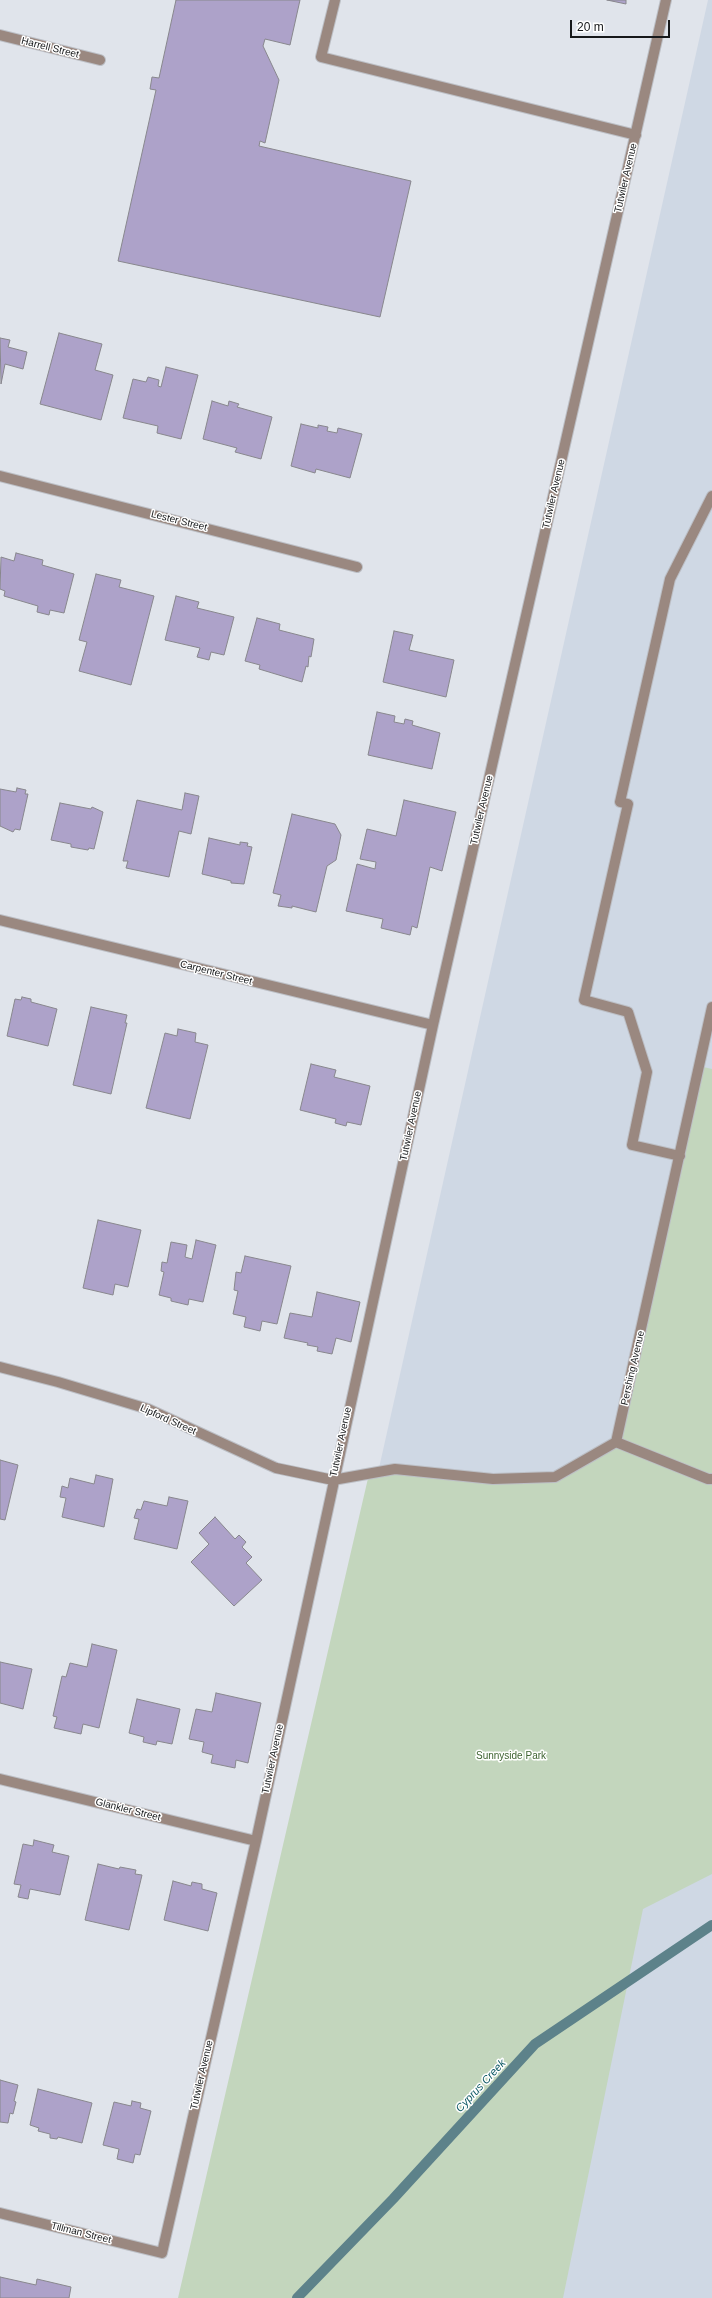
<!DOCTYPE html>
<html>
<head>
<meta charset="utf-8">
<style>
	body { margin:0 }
	#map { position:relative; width:712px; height:2298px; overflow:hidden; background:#e0e4eb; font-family:Helvetica,sans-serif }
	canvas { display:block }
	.scale { position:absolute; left:570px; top:20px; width:100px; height:18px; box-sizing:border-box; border:2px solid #16181a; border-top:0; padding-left:5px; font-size:12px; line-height:14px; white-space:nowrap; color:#16181a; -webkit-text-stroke:3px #fff; paint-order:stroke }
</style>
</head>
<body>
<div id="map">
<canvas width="712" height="2298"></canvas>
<div class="scale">20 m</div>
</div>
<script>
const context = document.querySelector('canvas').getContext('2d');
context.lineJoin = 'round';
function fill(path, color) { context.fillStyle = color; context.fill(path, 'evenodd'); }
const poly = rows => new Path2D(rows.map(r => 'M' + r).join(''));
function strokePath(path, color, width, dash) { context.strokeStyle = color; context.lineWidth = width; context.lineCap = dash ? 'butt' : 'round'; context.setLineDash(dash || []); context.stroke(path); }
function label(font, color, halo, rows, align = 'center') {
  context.font = font + ' Helvetica,sans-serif'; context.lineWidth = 3; context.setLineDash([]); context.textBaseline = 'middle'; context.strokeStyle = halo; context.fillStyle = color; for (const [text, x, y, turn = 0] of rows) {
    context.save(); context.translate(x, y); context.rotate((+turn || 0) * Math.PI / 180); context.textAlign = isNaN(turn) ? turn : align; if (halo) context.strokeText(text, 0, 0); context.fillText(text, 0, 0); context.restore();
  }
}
fill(poly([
	[708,0,712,0,712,2298,193,2298]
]), '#cfd8e4');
fill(poly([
	[699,1066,712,1069,712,1874,643,1909,563,2298,178,2298,369,1474,555,1477,616,1442]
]), '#c3d6bd');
strokePath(poly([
	[297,2298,393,2199,535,2044,712,1925]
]), '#5d828a', 10);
const building = poly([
	[176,0,300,0,290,45,265,39,263,46,279,80,265,143,260,141,259,146,411,181,380,317,118,261,156,90,150,89,152,77,159,78,176,0],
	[607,0,626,0,626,4,607,0],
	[59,333,102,344,95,370,113,375,101,420,40,404,59,333],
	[0,338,10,340,8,347,27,352,23,369,5,364,1,384,0,338],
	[166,367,198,375,181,439,157,433,158,426,123,418,133,379,146,382,148,377,159,380,158,386,161,387,166,367],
	[212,401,228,406,229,401,239,404,237,407,272,417,261,459,235,452,237,448,203,439,212,401],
	[301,424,318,428,318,425,328,427,327,431,337,433,338,428,362,434,350,478,316,469,315,473,291,466,301,424],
	[16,553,43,560,42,565,74,574,64,613,50,610,49,615,37,612,38,606,4,596,5,591,0,589,1,557,14,561,16,553],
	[96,574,121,580,119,587,154,596,131,685,79,671,87,642,79,640,96,574],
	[176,596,199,602,197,608,234,617,224,655,211,652,209,660,197,657,200,648,165,640,176,596],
	[257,618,280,624,279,630,314,639,311,657,309,656,308,667,306,666,302,682,259,669,260,665,245,661,257,618],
	[394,631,413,635,409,650,454,660,446,697,383,682,394,631],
	[377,712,395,716,394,722,404,724,405,719,413,721,412,725,440,733,432,769,368,755,377,712],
	[17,788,26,790,25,794,28,794,20,830,15,829,13,832,0,826,0,789,16,792,17,788],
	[185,793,199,796,191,834,179,831,169,877,126,868,128,861,123,861,137,800,182,810,185,793],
	[404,800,456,812,442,871,430,867,417,928,412,926,410,935,381,928,383,919,346,911,357,864,375,869,376,862,360,859,367,829,396,836,404,800],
	[60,803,91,809,92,807,103,812,94,849,89,848,88,850,71,847,71,844,51,840,60,803],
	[292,814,335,824,341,835,336,860,327,866,316,912,292,906,292,908,278,906,281,895,273,893,292,814],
	[209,838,240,845,240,842,248,843,247,846,252,847,244,884,231,883,231,881,202,874,209,838],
	[22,997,31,999,31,1002,57,1009,48,1046,7,1036,15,999,21,1000,22,997],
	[91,1007,127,1015,125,1023,127,1023,111,1094,73,1085,91,1007],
	[178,1029,196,1033,195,1042,208,1045,190,1119,146,1108,165,1033,177,1036,178,1029],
	[311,1064,336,1070,334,1077,370,1086,361,1125,347,1122,346,1126,335,1123,336,1119,300,1110,311,1064],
	[98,1220,141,1230,128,1287,115,1284,113,1295,83,1288,98,1220],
	[196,1240,216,1245,203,1302,189,1299,188,1305,171,1301,171,1298,159,1295,164,1272,161,1271,162,1262,167,1263,171,1242,187,1245,185,1257,192,1259,196,1240],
	[245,1256,291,1266,277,1324,262,1321,260,1331,244,1327,246,1317,233,1314,238,1291,234,1290,236,1272,241,1273,245,1256],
	[317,1292,360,1302,351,1342,336,1338,332,1354,317,1351,318,1347,307,1345,308,1343,284,1338,290,1313,312,1317,317,1292],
	[0,1460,18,1465,5,1520,0,1519,0,1460],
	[96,1475,113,1479,104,1527,62,1517,66,1498,60,1497,62,1486,68,1488,70,1478,94,1484,96,1475],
	[169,1497,188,1501,177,1549,134,1539,139,1519,134,1518,137,1509,141,1510,144,1501,167,1506,169,1497],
	[215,1517,235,1539,239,1535,246,1542,242,1547,252,1557,246,1563,262,1580,234,1606,191,1562,209,1544,199,1533,215,1517],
	[92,1644,117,1650,99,1728,83,1724,81,1734,54,1728,57,1717,53,1716,62,1676,66,1677,70,1663,87,1667,92,1644],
	[0,1662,32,1669,23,1709,0,1703,0,1662],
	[216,1693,261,1703,248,1763,236,1760,235,1768,211,1763,213,1755,202,1752,204,1742,189,1739,196,1709,212,1712,216,1693],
	[137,1699,180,1709,172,1744,157,1741,156,1745,143,1742,144,1737,129,1733,137,1699],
	[34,1840,54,1845,52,1852,69,1856,60,1895,30,1889,28,1899,18,1897,21,1885,14,1884,23,1844,33,1846,34,1840],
	[98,1864,119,1869,120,1867,136,1870,135,1874,142,1875,129,1930,85,1920,98,1864],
	[173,1881,191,1886,192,1882,202,1884,202,1889,217,1893,208,1931,164,1920,173,1881],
	[0,2080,18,2085,14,2101,16,2102,13,2114,10,2113,8,2123,0,2122,0,2080],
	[38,2089,92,2103,82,2143,58,2137,57,2139,50,2138,50,2134,38,2131,39,2128,30,2125,38,2089],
	[132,2101,141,2103,140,2108,151,2111,140,2155,135,2154,133,2163,117,2159,119,2149,103,2145,114,2102,131,2106,132,2101],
	[0,2277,36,2285,37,2279,71,2287,69,2298,0,2298,0,2277]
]);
fill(building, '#ada2c9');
strokePath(building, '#88878d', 1);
const minor = poly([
	[335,0,321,57,636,135],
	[0,35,100,60],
	[0,476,357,567],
	[0,920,433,1025],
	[680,1156,632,1145,647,1072,628,1012,584,1000,628,804,620,802,670,579,712,496],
	[0,1367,58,1382,148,1409,276,1468,333,1480,395,1469,493,1479,555,1477,616,1442,712,1007],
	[616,1442,708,1479,712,1479],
	[0,1779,256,1841],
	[0,2213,162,2253,256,1841,433,1025,666,0]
]);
strokePath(minor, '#bcbfc5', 12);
strokePath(minor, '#9a8880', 10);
label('10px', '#16181a', '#fff', [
	["Harrell Street",50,48,14],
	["Tutwiler Avenue",626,178,-77],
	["Tutwiler Avenue",554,494,-77],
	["Lester Street",179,521,14],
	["Tutwiler Avenue",482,810,-77],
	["Carpenter Street",216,973,14],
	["Tutwiler Avenue",411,1126,-78],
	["Pershing Avenue",633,1368,-77],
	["Lipford Street",168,1420,24],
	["Tutwiler Avenue",341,1442,-78],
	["Tutwiler Avenue",273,1759,-78],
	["Glankler Street",128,1810,14],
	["Tutwiler Avenue",202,2075,-77],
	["Tillman Street",81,2233,14]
]);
label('10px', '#3e6331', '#fff', [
	["Sunnyside Park",511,1756]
]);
label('italic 11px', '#0d5864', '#fff', [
	["Cyprus Creek",481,2086,-47]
]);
</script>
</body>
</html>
